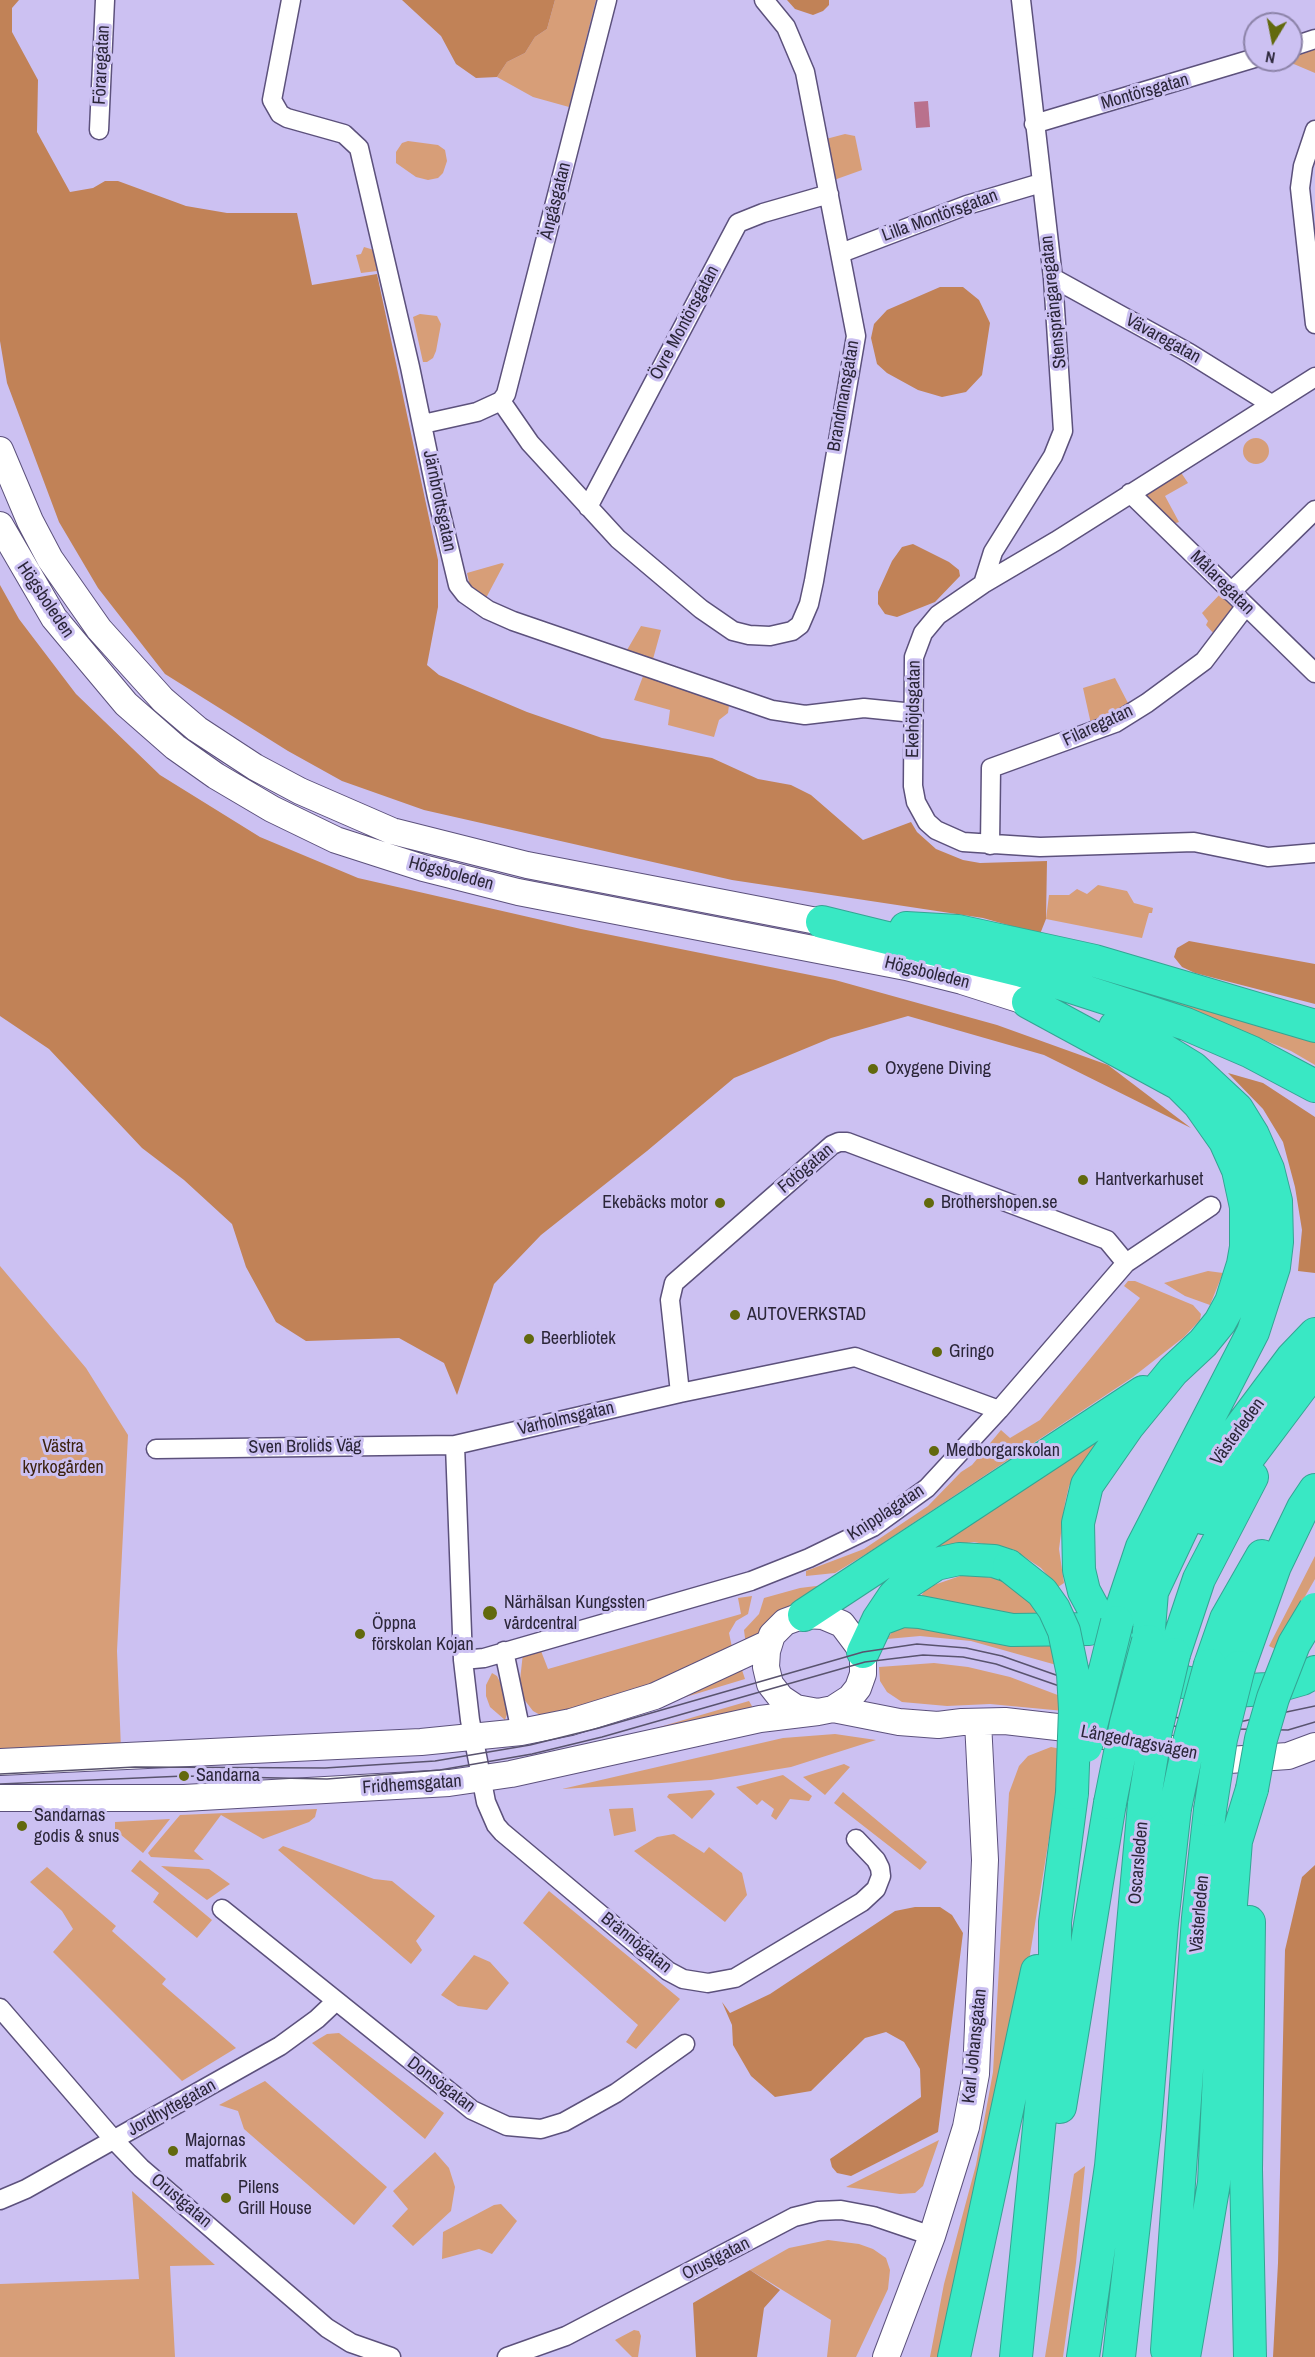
<!DOCTYPE html>
<html>
<head>
<meta charset="utf-8">
<style>
	body { margin:0 }
	#map { position:relative; width:1315px; height:2357px; overflow:hidden; background:#ccc1f2; font-family:"Archivo Narrow",sans-serif }
	canvas { display:block }
	.north { position:absolute; left:1243px; top:12px; width:60px; height:60px; box-sizing:border-box; background:#ccc1f2; border:2px solid #8c83a8; border-radius:50%; rotate:190deg; font-size:16px; font-weight:700; line-height:24px; text-align:center; color:#2b2639 }
	.north::after { content:''; display:block; margin:auto; width:21px; height:27px; background:#62690d; clip-path:polygon(50% 0,100% 100%,50% 72%,0 100%) }
</style>
</head>
<body>
<div id="map">
<canvas width="1315" height="2357"></canvas>
<div class="north">N</div>
</div>
<script>
const context = document.querySelector('canvas').getContext('2d');
context.lineJoin = 'round';
function fill(path, color) { context.fillStyle = color; context.fill(path, 'evenodd'); }
const poly = rows => new Path2D(rows.map(r => 'M' + r).join(''));
function strokePath(path, color, width, dash) { context.strokeStyle = color; context.lineWidth = width; context.lineCap = dash ? 'butt' : 'round'; context.setLineDash(dash || []); context.stroke(path); }
function label(font, color, halo, rows, align = 'center') {
  context.font = font + ' "Archivo Narrow",sans-serif'; context.lineWidth = 6; context.setLineDash([]); context.textBaseline = 'middle'; context.strokeStyle = halo; context.fillStyle = color; for (const [text, x, y, turn = 0] of rows) {
    context.save(); context.translate(x, y); context.rotate((+turn || 0) * Math.PI / 180); context.textAlign = isNaN(turn) ? turn : align; if (halo) context.strokeText(text, 0, 0); context.fillText(text, 0, 0); context.restore();
  }
}
fill(poly([
	[555,0,596,0,569,107,533,97,497,77,507,62,525,53,535,37,547,29],
	[1315,44,1315,73,1289,62,1291,51],
	[845,134,855,136,862,170,834,180,826,139],
	[408,141,438,145,445,150,447,161,443,173,438,178,428,180,416,177,396,163,396,152,402,143],
	[364,247,374,250,377,271,361,273,356,255,361,254],
	[420,314,437,316,441,324,436,351,433,358,427,362,423,362,413,317],
	'1243 451a13 13 0 1 1 26 0a13 13 0 1 1-26 0Z',
	[1180,471,1188,483,1165,496,1179,522,1173,524,1146,500,1147,492],
	[502,563,504,564,486,598,470,587,467,573],
	[1223,591,1235,606,1215,635,1206,625,1208,621,1202,613],
	[641,626,661,630,653,659,627,650],
	[645,671,729,705,728,713,719,720,714,737,668,725,670,710,634,700],
	[1115,678,1129,705,1091,724,1083,688],
	[1098,885,1127,891,1134,903,1153,908,1152,913,1149,913,1142,938,1046,919,1049,895,1069,895,1077,889,1087,894],
	[1162,992,1315,1040,1315,1065,1291,1051,1160,997],
	[0,1266,86,1368,128,1435,117,1651,121,1749,0,1754],
	[1208,1271,1223,1273,1210,1305,1185,1296,1164,1283],
	[1128,1281,1135,1281,1193,1305,1201,1314,1200,1320,1184,1337,1133,1377,871,1551,835,1573,806,1576,806,1571,864,1549,928,1506,961,1472,972,1465,1001,1430,1010,1438,1040,1420,1140,1298,1124,1286],
	[1099,1439,1069,1486,1065,1503,1059,1549,1064,1583,1058,1587,1041,1568,1014,1550,974,1542,939,1547,922,1555,887,1580,882,1574],
	[1315,1556,1315,1579,1275,1649,1269,1646],
	[966,1574,1005,1580,1023,1591,1046,1623,915,1603,928,1587],
	[824,1585,759,1635,746,1646,744,1630,759,1614,764,1598,800,1588],
	[752,1596,748,1614,736,1621,729,1633,733,1652,707,1657,683,1672,604,1704,542,1716,533,1711,523,1698,520,1680,523,1653,541,1651,548,1669,741,1614,738,1598],
	[908,1626,1053,1640,1060,1666,971,1641,920,1636,887,1639,895,1628],
	[934,1663,968,1667,1010,1677,1063,1697,1064,1711,990,1704,947,1706,902,1702,887,1692,880,1681,879,1667],
	[741,1667,745,1679,679,1699,677,1697],
	[492,1673,497,1676,504,1690,507,1714,505,1720,490,1707,486,1696,486,1685],
	[749,1701,753,1708,615,1740],
	[835,1734,876,1740,791,1767,711,1780,562,1789,783,1738],
	[1051,1747,1061,1749,1057,1789,1027,1973,941,2357,930,2357,944,2284,976,2165,993,2072,1009,1793,1019,1766,1028,1756],
	[844,1764,850,1767,825,1795,803,1777],
	[783,1775,812,1796,809,1801,790,1799,776,1820,771,1816,774,1809,762,1800,757,1805,736,1787],
	[711,1790,715,1794,692,1819,667,1797,669,1794],
	[843,1792,927,1862,920,1870,834,1803],
	[633,1808,636,1831,614,1836,609,1809],
	[317,1809,315,1817,309,1822,263,1839,221,1815,194,1851,204,1860,151,1857,148,1853,180,1815],
	[170,1819,143,1853,115,1830,115,1822],
	[674,1834,704,1853,709,1847,742,1873,747,1895,725,1922,634,1851,657,1837],
	[283,1846,374,1879,392,1881,435,1916,416,1941,422,1950,411,1964,278,1850],
	[140,1860,212,1920,197,1938,153,1902,159,1893,131,1871],
	[161,1866,209,1869,230,1884,207,1900],
	[47,1867,116,1926,112,1931,166,1979,162,1984,236,2048,182,2081,53,1952,73,1929,62,1911,30,1882],
	[549,1891,680,1999,636,2049,626,2042,638,2025,523,1923],
	[474,1955,490,1962,509,1983,487,2010,458,2006,441,1995],
	[339,2033,444,2113,425,2139,312,2043,327,2034],
	[265,2081,387,2187,354,2225,244,2129,238,2111,219,2105],
	[939,2140,923,2186,915,2193,900,2194,846,2187],
	[435,2152,449,2168,455,2187,451,2211,413,2246,392,2226,408,2209,393,2191],
	[1085,2166,1076,2263,1063,2357,1045,2357,1074,2174],
	[132,2191,215,2265,170,2266,175,2357,0,2357,0,2284,139,2279],
	[501,2204,517,2221,492,2254,479,2249,442,2259,443,2232,494,2205],
	[828,2240,859,2244,873,2249,886,2258,890,2270,888,2289,856,2357,827,2357,831,2320,750,2270,789,2248],
	[634,2330,639,2331,641,2336,638,2357,632,2357,615,2340]
]), '#d79e78');
fill(poly([
	[0,0,19,0,12,8,12,32,38,80,37,132,70,192,93,188,105,181,118,181,186,206,227,213,297,213,312,285,377,274,438,560,438,607,427,665,439,675,527,712,602,738,712,758,758,779,791,785,811,795,863,840,911,822,917,832,936,849,963,860,980,863,1047,861,1046,919,1040,934,983,918,732,880,424,810,342,781,288,751,165,674,98,588,59,522,7,383,0,341],
	[402,0,555,0,547,29,535,37,525,53,507,62,497,77,476,78,456,64,441,36],
	[787,0,829,0,829,5,823,11,813,15,795,9],
	[940,287,963,287,979,300,990,323,982,375,966,392,942,397,918,390,887,373,877,364,871,338,874,324,887,310],
	[913,544,949,562,959,570,960,576,935,602,897,617,885,614,878,604,878,592,892,561,902,547],
	[0,585,19,619,76,694,160,775,260,837,358,878,581,929,835,980,997,1025,1108,1065,1191,1128,1044,1055,908,1016,831,1038,734,1078,647,1151,541,1235,494,1284,457,1395,444,1363,399,1338,306,1341,276,1322,246,1267,232,1224,184,1180,142,1148,49,1049,0,1016],
	[1189,941,1315,964,1315,1004,1195,973,1182,967,1174,957,1177,948],
	[1228,1073,1263,1083,1315,1117,1315,1273,1298,1271,1302,1230,1295,1187,1283,1142,1263,1109],
	[1315,1865,1315,2357,1273,2357,1278,2263,1285,1950,1302,1877],
	[915,1907,940,1907,952,1915,963,1933,938,2132,851,2176,837,2173,832,2167,830,2159,921,2097,920,2069,904,2042,886,2032,865,2038,811,2091,775,2097,751,2076,733,2045,732,2025,722,2002,730,2013,770,1994,895,1911],
	[750,2270,780,2290,764,2308,757,2357,696,2357,693,2303]
]), '#c18257');
fill(poly([
	[928,101,930,127,916,128,914,102]
]), '#b9718d');
const street = poly([
	[291,0,272,100,280,114,287,118,344,134,359,148,410,367,437,497,458,585,465,594,488,610,513,621,772,710,805,715,864,708,914,713],
	[1291,47,1315,39],
	[1034,124,1255,58],
	[99,130,105,0],
	[1315,130,1303,166,1300,188,1315,324],
	[841,253,967,205,1041,183],
	[1053,278,1189,353,1271,404],
	[1315,377,1056,541,983,584,938,615,923,633,914,657,913,786,916,802,927,822,936,830,963,842,1040,847,1194,842,1268,857,1315,853],
	[501,401,530,443,618,539,701,609,733,631,749,635,770,636,792,631,800,625,809,604,814,581,856,336,805,72,786,27,764,0],
	[423,424,477,412,501,401,506,394,607,0],
	[1130,493,1315,673],
	[588,507,738,223,763,213,829,194],
	[983,584,993,552,1053,456,1063,431,1053,278,1021,0],
	[1231,592,1315,510],
	[990,845,991,768,1115,723,1147,703,1204,661,1245,607],
	[680,1393,670,1300,674,1283,832,1145,839,1142,847,1142,1107,1240,1126,1263],
	[455,1445,463,1660,470,1720,486,1802,496,1825,502,1832,668,1971,683,1979,708,1983,735,1978,862,1902,876,1889,881,1876,880,1868,876,1860,856,1839],
	[156,1449,455,1445,680,1393,855,1357,999,1410],
	[504,1651,521,1732],
	[463,1660,484,1658,751,1581,809,1558,873,1527,927,1488,999,1410,1126,1263,1211,1206],
	[222,1909,455,2096,472,2110,507,2126,541,2129,564,2122,616,2093,685,2044],
	[0,2008,114,2140,141,2168,327,2328,351,2343,391,2357],
	[0,2200,26,2189,280,2046,317,2019,335,2002],
	[507,2357,566,2336,794,2217,818,2211,841,2210,873,2216,932,2236]
]);
const secondary = poly([
	[0,450,30,521,50,559,99,629,163,700,197,729,255,767,300,791,392,831,527,865,822,922],
	[0,525,54,618,126,704,175,747,216,776,272,809,336,840,423,868,518,892,906,967,962,981,1028,1002],
	[833,1709,899,1722,938,1725,962,1722,1005,1721,1057,1727,1229,1760,1288,1756,1315,1746],
	[0,1762,421,1742,521,1732,571,1722,655,1696,769,1643],
	[0,1798,184,1798,449,1783,511,1774,760,1719,818,1712,833,1709,850,1698,858,1688,863,1674,863,1652,842,1624,823,1616,804,1615,785,1622,772,1635,767,1651,766,1667,770,1684,781,1698,796,1708,818,1712],
	[886,2357,932,2236,966,2127,976,2074,985,1860,978,1722]
]);
const highway = poly([
	[822,922,1022,971,1186,1024,1251,1052,1315,1086],
	[906,928,958,931,1095,961,1315,1026],
	[1028,1002,1179,1084,1199,1104,1225,1141,1238,1170,1246,1207,1246,1247,1243,1264,1231,1302,1220,1322,1203,1343,1173,1371,1128,1426,1087,1485,1078,1523,1079,1570,1084,1591,1105,1630,1123,1647,1140,1660,1184,1682,1233,1691,1267,1689,1302,1679,1315,1672],
	[1115,1027,1162,1049,1193,1068,1237,1109,1253,1135,1268,1169,1276,1201,1277,1242,1274,1267,1253,1332,1142,1547,1117,1622],
	[1203,1518,1315,1369],
	[804,1615,1143,1392],
	[878,1620,902,1611,920,1612,1012,1630,1089,1629],
	[1148,1641,1152,1592,1212,1465,1292,1358,1315,1334],
	[863,1652,878,1620,894,1596,907,1583,936,1564,959,1559,994,1561,1009,1566],
	[1174,1654,1199,1579,1252,1477],
	[1210,1665,1226,1619,1262,1556],
	[1239,1667,1275,1566,1303,1508,1315,1490],
	[1249,1922,1246,2170,1250,2357],
	[1060,2107,1110,1803],
	[1167,2350,1198,1918,1210,1810],
	[954,2357,1037,1971],
	[1016,2357,1055,1968,1055,1922,1072,1793],
	[1083,2357,1111,2166,1144,1804],
	[1119,2357,1145,2126,1162,1923,1175,1808],
	[1184,2357,1214,2183,1221,2031,1236,1841,1252,1789]
]);
strokePath(street, '#5c517c', 21);
strokePath(secondary, '#5c517c', 28);
strokePath(highway, '#34a493', 34);
strokePath(street, '#fff', 18);
strokePath(secondary, '#fff', 26);
strokePath(highway, '#39e8c4', 32);
strokePath(poly([
	[0,1774,135,1767,325,1768,435,1761,530,1745,599,1728,863,1652,917,1644,966,1648,1002,1656,1181,1719,1239,1722,1315,1706],
	[0,1784,184,1776,327,1779,440,1770,532,1754,602,1737,865,1662,923,1655,963,1657,996,1664,1180,1728,1288,1730,1315,1722]
]), '#59536e', 1.5);
const highwayBridge = poly([
	[1009,1566,1042,1592,1054,1609,1064,1631,1073,1674,1075,1709,1072,1793],
	[1086,1746,1117,1622],
	[1252,1789,1261,1739,1273,1698,1294,1644,1315,1609],
	[1110,1803,1126,1723,1148,1641],
	[1144,1804,1156,1730,1174,1654],
	[1175,1808,1190,1738,1210,1665],
	[1210,1810,1221,1739,1239,1667]
]);
strokePath(highwayBridge, '#34a493', 34, []);
strokePath(highwayBridge, '#39e8c4', 32);
for (const [x, y, r, color] of [
	[873,1069,6,"#62690d"],
	[1083,1180,6,"#62690d"],
	[720,1203,6,"#62690d"],
	[929,1203,6,"#62690d"],
	[735,1315,6,"#62690d"],
	[529,1339,6,"#62690d"],
	[937,1352,6,"#62690d"],
	[934,1451,6,"#62690d"],
	[490,1613,8,"#62690d"],
	[360,1634,6,"#62690d"],
	[184,1776,6,"#62690d"],
	[22,1826,6,"#62690d"],
	[173,2151,6,"#62690d"],
	[226,2198,6,"#62690d"]
]) { const dot = new Path2D(); dot.arc(x, y, r, 0, 2 * Math.PI); context.fillStyle = color; context.fill(dot); strokePath(dot, '#ccc1f2', 2); }
label('18px', '#2b2639', '#ccc1f2', [
	["Föraregatan",102,65,-87],
	["Montörsgatan",1145,92,-16],
	["Ängåsgatan",556,201,-76],
	["Lilla Montörsgatan",940,216,-20],
	["Stensprängaregatan",1054,302,-96],
	["Övre Montörsgatan",685,323,-62],
	["Vävaregatan",1163,339,29],
	["Brandmansgatan",844,396,-80],
	["Järnbrottsgatan",439,501,78],
	["Målaregatan",1222,583,45],
	["Högsboleden",45,600,56],
	["Ekehöjdsgatan",914,709,-89],
	["Filaregatan",1098,726,-25],
	["Högsboleden",451,874,15],
	["Högsboleden",927,973,14],
	["Fotögatan",806,1169,-40],
	["Varholmsgatan",566,1419,-13],
	["Västerleden",1238,1432,-54],
	["Sven Brolids Väg",305,1447,-1],
	["Knipplagatan",886,1513,-33],
	["Långedragsvägen",1139,1743,11],
	["Fridhemsgatan",412,1785,-4],
	["Oscarsleden",1139,1863,-85],
	["Västerleden",1200,1914,-85],
	["Brännögatan",636,1943,39],
	["Karl Johansgatan",975,2046,-84],
	["Donsögatan",441,2085,37],
	["Jordhyttegatan",172,2108,-29],
	["Orustgatan",181,2201,40],
	["Orustgatan",716,2259,-27]
]);
label('18px', '#2b2639', '#ccc1f2', [
	["Oxygene Diving",885,1069],
	["Hantverkarhuset",1095,1180],
	["Ekebäcks motor",708,1203,"right"],
	["Brothershopen.se",941,1203],
	["AUTOVERKSTAD",747,1315],
	["Beerbliotek",541,1339],
	["Gringo",949,1352],
	["Medborgarskolan",946,1451],
	["Närhälsan Kungssten",504,1603],
	["vårdcentral",504,1624],
	["Öppna",372,1624],
	["förskolan Kojan",372,1645],
	["Sandarna",196,1776],
	["Sandarnas",34,1816],
	["godis & snus",34,1837],
	["Majornas",185,2141],
	["matfabrik",185,2162],
	["Pilens",238,2188],
	["Grill House",238,2209]
], 'left');
label('18px', '#3d2310', '#ccc1f2', [
	["Västra",63,1447],
	["kyrkogården",63,1468]
]);
</script>
</body>
</html>
